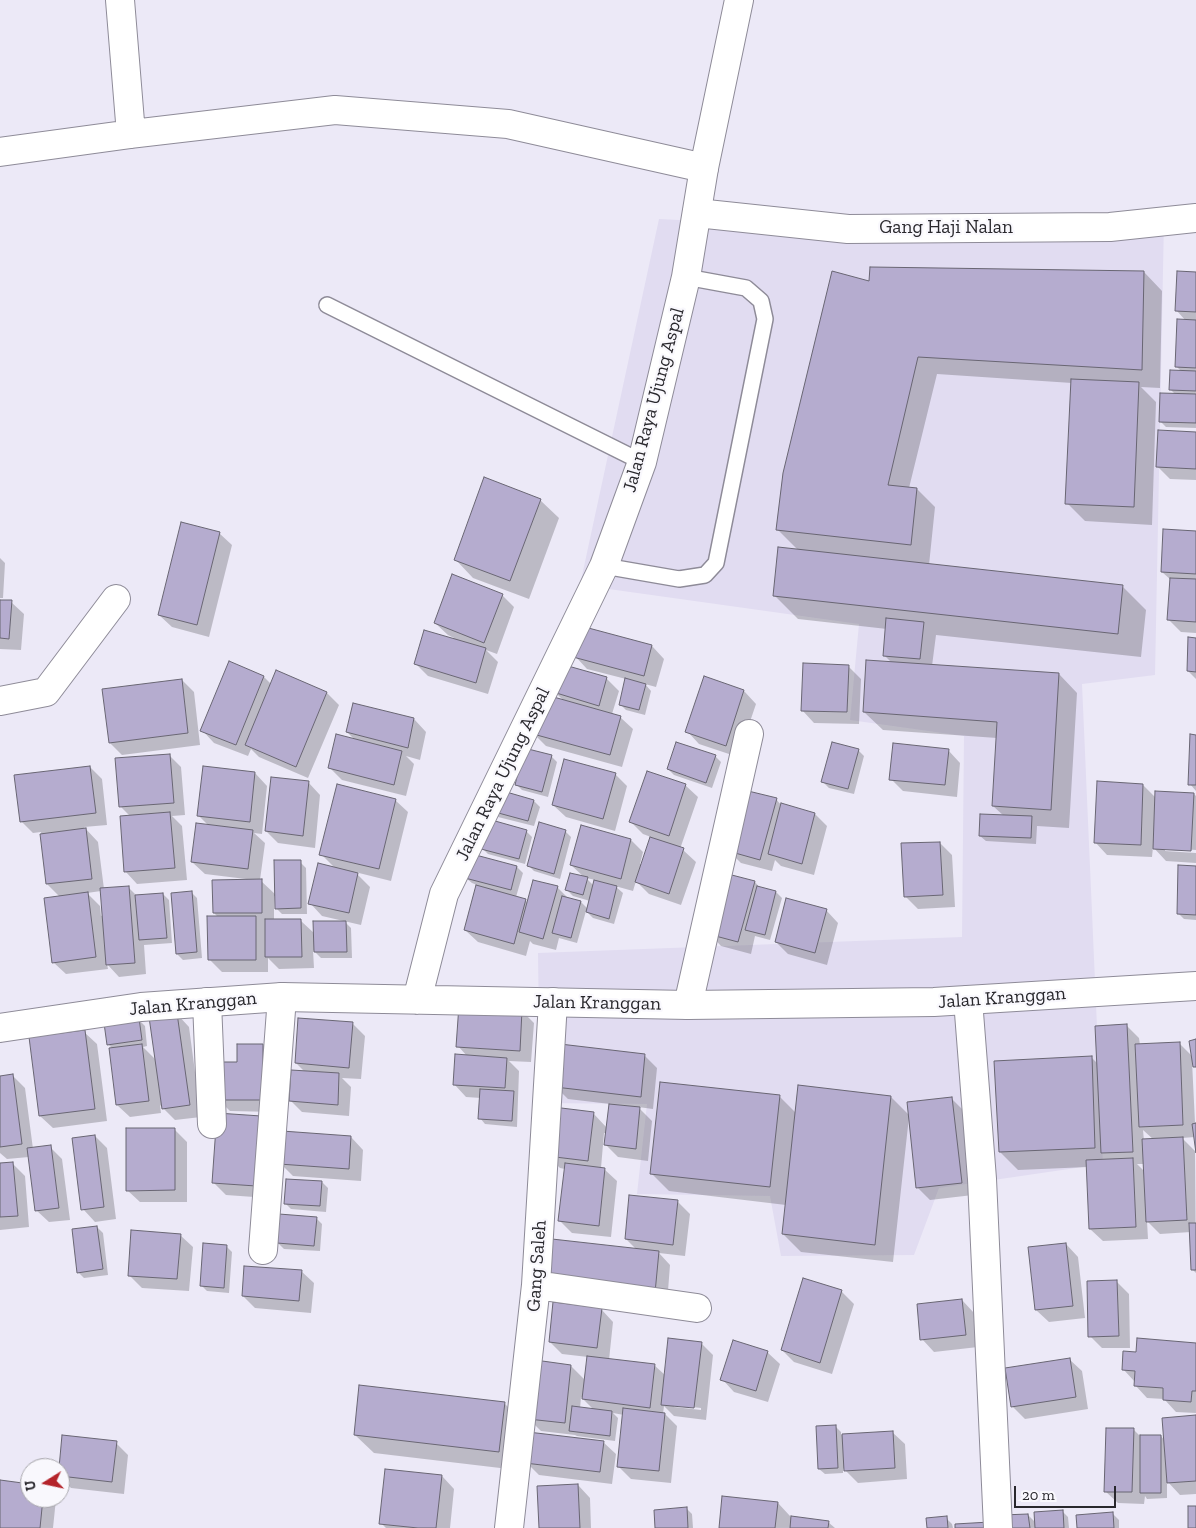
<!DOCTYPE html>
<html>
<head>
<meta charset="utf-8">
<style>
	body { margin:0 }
	#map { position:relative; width:1196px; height:1528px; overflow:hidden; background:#ece9f7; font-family:"Zilla Slab",serif }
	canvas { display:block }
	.north { position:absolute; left:20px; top:1458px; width:50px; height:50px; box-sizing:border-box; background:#f9f8fd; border:1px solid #a6a5aa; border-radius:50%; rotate:260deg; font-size:14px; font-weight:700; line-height:20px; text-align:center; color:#29282d }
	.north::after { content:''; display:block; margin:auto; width:18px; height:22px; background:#b4232a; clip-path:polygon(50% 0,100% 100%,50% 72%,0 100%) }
	.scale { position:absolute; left:1014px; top:1486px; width:102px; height:22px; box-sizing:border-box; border:2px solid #29282d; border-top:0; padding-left:6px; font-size:15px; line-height:18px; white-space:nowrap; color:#29282d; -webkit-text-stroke:4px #f9f8fd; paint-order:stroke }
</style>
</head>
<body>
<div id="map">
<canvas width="1196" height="1528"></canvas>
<div class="north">U</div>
<div class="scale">20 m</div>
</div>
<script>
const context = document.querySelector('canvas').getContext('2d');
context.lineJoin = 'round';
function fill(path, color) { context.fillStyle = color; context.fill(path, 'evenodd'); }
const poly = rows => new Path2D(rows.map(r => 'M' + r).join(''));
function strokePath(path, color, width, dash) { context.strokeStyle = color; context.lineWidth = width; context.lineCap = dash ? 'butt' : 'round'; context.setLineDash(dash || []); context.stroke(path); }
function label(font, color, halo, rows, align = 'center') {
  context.font = font + ' "Zilla Slab",serif'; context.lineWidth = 4.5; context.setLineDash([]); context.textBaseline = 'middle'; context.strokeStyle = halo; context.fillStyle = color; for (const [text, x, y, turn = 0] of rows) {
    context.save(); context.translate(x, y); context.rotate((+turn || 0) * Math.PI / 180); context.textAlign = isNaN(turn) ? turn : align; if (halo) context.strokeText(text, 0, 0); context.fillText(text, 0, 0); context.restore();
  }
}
fill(poly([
	[659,219,1000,236,1164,220,1155,675,1082,684,1103,1164,939,1188,914,1255,781,1256,770,1196,637,1194,647,1104,540,1103,538,953,962,937,964,736,850,720,859,624,580,585]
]), '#e1dcf1');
fill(poly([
	[1144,272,1162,291,1160,388,1141,387,1156,402,1152,525,1085,521,1067,503,1072,383,937,374,909,488,917,489,935,507,929,565,1122,586,1146,610,1141,657,936,635,932,666,1059,674,1077,693,1069,828,1037,826,1036,844,986,841,980,836,1004,816,993,806,997,738,883,730,864,712,892,663,884,655,887,629,798,619,774,595,798,550,778,530,870,282],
	[1196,273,1196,428,1166,427,1160,421,1176,395,1170,389,1182,372,1177,367,1186,321,1177,311],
	[1196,433,1196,480,1170,479,1158,467],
	[540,500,559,518,529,599,473,578,455,559],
	[1196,532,1196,633,1181,632,1169,620,1171,580,1162,572],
	[219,533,232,545,209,637,172,627,159,615],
	[0,558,5,563,3,598,0,598],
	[502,595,514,607,497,654,486,650,498,662,488,694,428,676,416,664,453,640,454,638,448,635,435,623],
	[0,601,11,602,24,614,21,650,0,649],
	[1196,639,1196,679,1188,671],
	[652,646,664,659,656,687,645,684,651,691,645,715,626,710,620,704,626,679,587,669,575,656],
	[848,666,861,679,859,724,814,723,802,710],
	[264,677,272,685,327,693,339,705,308,778,259,757,251,749,248,756,214,743,202,730],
	[606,678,619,691,612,714,620,717,633,729,622,767,546,746,534,734,564,701,555,692],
	[705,678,744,691,756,704,738,757,699,744,687,731],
	[182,680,194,692,200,745,122,755,110,743],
	[354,704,414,719,426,732,420,760,406,756,414,764,406,796,342,780,330,768,355,740,347,732],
	[1196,736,1196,791,1190,784],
	[858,750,864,756,854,794,829,788,823,782],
	[948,750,960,763,957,797,903,791,891,779],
	[169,755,181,767,185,815,172,816,182,826,187,880,137,884,125,871,130,816,121,807],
	[551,756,557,762,548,797,522,790,516,784],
	[715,756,721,762,712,788,674,775,668,769],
	[90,767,102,779,107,825,84,827,98,842,104,889,128,887,137,896,163,894,169,900,172,943,144,945,146,974,119,977,107,964,108,969,66,974,53,962,60,897,47,884,41,832,33,833,21,821],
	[101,891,103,915,101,916,100,906,87,893],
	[255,773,267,786,262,834,254,833,265,843,260,880,276,895,300,862,306,868,307,914,282,914,276,908,276,896,274,896,274,921,301,921,315,934,345,922,351,928,352,958,321,958,313,950,314,968,279,969,268,958,268,972,222,972,210,960,219,918,214,913,246,881,246,879,205,874,192,862,209,826,199,816],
	[615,774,627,786,615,831,566,817,553,805],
	[308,782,320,795,315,848,278,843,266,831],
	[685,785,698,797,680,849,683,850,696,862,681,905,649,894,636,881,633,891,615,886,623,893,614,924,593,918,586,911,577,943,559,938,556,950,533,944,530,941,526,956,478,942,465,930,477,885,472,883,466,878,473,855,517,867,523,873,516,897,525,900,528,903,557,887,569,899,581,902,588,909,590,901,573,896,567,890,585,878,571,865,631,840,643,852,640,864,642,864,651,837,643,834,631,822],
	[586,878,596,880,594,886],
	[1143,785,1156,798,1194,794,1196,796,1196,850,1165,848,1165,851,1196,853,1196,863,1166,861,1153,847,1152,857,1107,855,1095,842],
	[776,799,781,805,815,814,827,826,814,875,781,866,775,860,772,871,741,863,729,851],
	[395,800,408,812,391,881,355,872,370,887,361,925,322,916,310,903,335,868,321,854],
	[534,801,540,807,534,826,498,817,492,811],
	[526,831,532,837,525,864,488,854,482,848],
	[565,831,571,837,560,879,534,871,528,865],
	[940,843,952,855,955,907,918,909,905,896],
	[1196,867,1196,920,1184,919,1178,913],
	[755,882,760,888,776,892,782,898,770,940,755,936,751,954,721,946,709,933],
	[191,892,197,898,202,958,183,960,177,954],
	[826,910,838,923,827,965,788,954,776,942],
	[522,1011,534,1023,531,1062,509,1061,519,1071,517,1127,485,1124,480,1118,481,1098,466,1097,454,1084,467,1056,458,1046],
	[177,1014,189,1027,201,1117,175,1120,160,1105,161,1113,130,1117,117,1105,113,1049,108,1044,139,1020,145,1026,147,1046,143,1047,156,1060],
	[352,1023,365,1036,361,1079,342,1078,351,1087,349,1116,302,1112,290,1100,305,1072,296,1063],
	[1127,1026,1139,1038,1140,1045,1179,1043,1193,1057,1196,1041,1196,1068,1194,1061,1192,1061,1196,1143,1195,1137,1182,1138,1195,1151,1196,1273,1193,1270,1191,1232,1160,1234,1147,1221,1148,1239,1103,1241,1090,1229,1088,1167,1018,1170,1000,1152,1091,1057,1098,1064],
	[1143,1130,1154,1140,1144,1141],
	[1137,1164,1145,1164,1145,1172],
	[84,1032,97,1044,107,1121,53,1128,40,1116,30,1039],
	[263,1045,275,1057,275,1112,230,1111,218,1099,238,1063],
	[645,1056,657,1068,653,1109,638,1107,652,1121,648,1161,618,1157,606,1145,607,1133,604,1133,601,1168,604,1169,617,1181,611,1237,572,1233,560,1221,565,1169,560,1168,548,1156,593,1113,607,1128,610,1104,568,1099,556,1087],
	[12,1075,25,1088,33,1149,50,1147,62,1159,70,1220,49,1222,36,1210,29,1157,7,1159,0,1153,0,1077],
	[779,1096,796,1113,891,1097,910,1116,952,1099,964,1111,973,1195,930,1200,917,1187,909,1117,893,1262,801,1252,783,1234,786,1205,669,1191,651,1173],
	[218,1114,268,1198,226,1195,213,1182],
	[174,1129,187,1142,187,1202,140,1202,127,1190],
	[95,1136,107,1148,116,1219,95,1222,83,1209],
	[351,1137,363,1150,361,1181,293,1176,281,1164],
	[12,1163,25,1176,29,1227,0,1230,0,1164],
	[322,1182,328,1188,326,1212,291,1209,285,1203],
	[677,1201,690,1214,685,1256,659,1253,670,1265,667,1304,552,1292,637,1250,626,1239],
	[316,1218,322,1224,320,1251,284,1249,278,1243],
	[97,1227,103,1233,108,1275,84,1278,78,1272],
	[180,1235,193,1247,189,1291,142,1288,129,1275],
	[1066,1244,1078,1257,1085,1318,1049,1322,1036,1310],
	[226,1246,232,1252,229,1293,207,1291,201,1285],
	[301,1271,314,1283,311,1313,255,1308,243,1296],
	[804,1280,842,1292,854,1304,832,1374,794,1362,782,1350],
	[1116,1281,1129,1294,1130,1348,1102,1348,1090,1336],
	[962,1300,974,1313,978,1347,934,1352,922,1339],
	[601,1309,613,1322,609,1360,654,1365,665,1375,701,1343,713,1355,706,1420,674,1416,664,1406,663,1414,665,1414,677,1426,671,1483,631,1479,618,1466,624,1415,613,1413,618,1418,615,1441,577,1436,575,1435,541,1431,529,1419,571,1366,585,1380,588,1357,562,1354,550,1342],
	[581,1397,594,1410,580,1409],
	[674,1405,701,1408,701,1410,674,1407],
	[1196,1344,1196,1413,1176,1412,1164,1399,1147,1398,1135,1385,1135,1382,1123,1369,1138,1354],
	[767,1352,780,1364,768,1402,734,1392,722,1379],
	[1069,1359,1082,1371,1088,1409,1025,1419,1013,1407,1006,1369],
	[504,1403,522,1421,517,1470,374,1453,355,1435],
	[1196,1417,1196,1494,1180,1495,1167,1481,1167,1498,1147,1499,1145,1496,1144,1504,1118,1503,1105,1491,1134,1430,1141,1437,1161,1436,1165,1441],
	[835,1426,841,1432,841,1435,892,1432,905,1444,907,1479,858,1483,843,1468,843,1473,825,1474,819,1469],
	[603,1442,616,1454,612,1484,539,1475,527,1463],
	[116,1443,128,1455,124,1494,71,1488,60,1476,60,1468],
	[386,1470,442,1476,454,1489,450,1528,386,1528,381,1523],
	[0,1482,30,1485,30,1498,55,1498,56,1499,53,1528,0,1528],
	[578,1485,590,1498,591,1528,540,1528],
	[778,1503,790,1516,790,1517,828,1522,835,1528,721,1528],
	[686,1508,692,1514,693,1528,657,1528],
	[1062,1511,1068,1517,1069,1528,1004,1528,1028,1515,1036,1523],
	[1113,1514,1119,1520,1119,1528,1078,1528],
	[946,1518,952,1524,953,1528,928,1528]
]), '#0003');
const building = poly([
	[870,267,1144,271,1142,370,918,357,888,485,917,488,911,545,776,530,783,473,832,271,869,281,870,267],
	[1177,271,1196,272,1196,312,1175,311,1177,271],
	[1177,319,1196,320,1196,368,1175,367,1177,319],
	[1170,370,1196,371,1196,391,1169,390,1170,370],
	[1071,379,1139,382,1134,507,1065,504,1071,379],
	[1160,393,1196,394,1196,423,1159,422,1160,393],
	[1158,430,1196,432,1196,469,1156,467,1158,430],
	[484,477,541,499,510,581,454,560,484,477],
	[181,522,220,532,197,625,158,615,181,522],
	[1163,529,1196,531,1196,574,1161,572,1163,529],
	[778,547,1123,585,1118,634,773,596,778,547],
	[452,574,503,594,484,643,434,623,452,574],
	[1170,578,1196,579,1196,622,1167,620,1170,578],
	[0,600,12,600,9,639,0,638,0,600],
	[886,618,924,622,920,659,883,656,886,618],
	[581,626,652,645,644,676,573,657,581,626],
	[424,630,486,648,476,683,414,664,424,630],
	[1188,637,1196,638,1196,672,1187,671,1188,637],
	[866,660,1059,673,1051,810,992,806,997,722,863,712,866,660],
	[229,661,264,676,236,745,200,731,229,661],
	[803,663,849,665,847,712,801,711,803,663],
	[561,664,607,677,599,706,553,692,561,664],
	[276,670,327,692,296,767,245,745,276,670],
	[704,676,744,690,726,746,685,732,704,676],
	[625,678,646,684,639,710,619,705,625,678],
	[182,679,188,733,109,743,102,689,182,679],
	[543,694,621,716,610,755,533,734,543,694],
	[353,703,414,718,408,748,346,732,353,703],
	[336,734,402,751,394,785,328,768,336,734],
	[1190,734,1196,735,1196,785,1188,785,1190,734],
	[676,742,716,755,706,783,667,769,676,742],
	[832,742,859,749,848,789,821,782,832,742],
	[893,743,949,749,945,785,889,780,893,743],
	[524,748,552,755,542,792,515,785,524,748],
	[170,754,174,803,119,807,115,758,170,754],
	[564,759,616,773,603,819,552,805,564,759],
	[90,766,96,813,20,822,14,775,90,766],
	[203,766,255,772,250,822,197,816,203,766],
	[647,771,686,784,669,836,629,822,647,771],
	[271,777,309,781,303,836,265,831,271,777],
	[1097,781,1143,784,1141,845,1094,843,1097,781],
	[337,784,396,799,379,869,319,855,337,784],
	[496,789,534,800,528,821,491,811,496,789],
	[744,790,777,798,760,860,728,851,744,790],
	[1155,791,1194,793,1191,851,1153,849,1155,791],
	[781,803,815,813,802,864,768,854,781,803],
	[170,812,175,868,124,872,120,816,170,812],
	[980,814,1032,816,1031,838,979,836,980,814],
	[488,819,527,830,519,859,481,849,488,819],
	[539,822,566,830,554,874,527,866,539,822],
	[196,823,253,830,248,869,191,862,196,823],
	[581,825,631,839,621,879,570,865,581,825],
	[86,828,92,879,46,884,40,834,86,828],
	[650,837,684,848,669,894,635,882,650,837],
	[940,842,943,895,904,897,901,843,940,842],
	[472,854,517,866,511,890,465,878,472,854],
	[274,860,301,860,301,908,275,909,274,860],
	[318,863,358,873,349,913,308,904,318,863],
	[1178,865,1196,866,1196,915,1177,914,1178,865],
	[570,873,588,877,583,895,565,890,570,873],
	[724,873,755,881,738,942,708,934,724,873],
	[262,879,262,913,213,913,212,880,262,879],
	[533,880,558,886,543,939,519,932,533,880],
	[594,880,617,886,609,919,586,912,594,880],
	[476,885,526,899,514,944,464,930,476,885],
	[129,886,135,963,106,965,100,888,129,886],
	[757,886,776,891,765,935,745,930,757,886],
	[192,891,197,952,176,954,171,893,192,891],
	[88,892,96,957,52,963,44,898,88,892],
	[163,893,167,938,139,940,135,895,163,893],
	[562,896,581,901,571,938,552,933,562,896],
	[786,898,827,909,815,953,775,942,786,898],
	[207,916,256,916,256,960,208,960,207,916],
	[265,919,301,919,302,957,265,957,265,919],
	[313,921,346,921,347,952,314,952,313,921],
	[459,1005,522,1010,520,1051,456,1047,459,1005],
	[177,1013,190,1105,162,1109,149,1017,177,1013],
	[139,1018,142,1040,107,1045,104,1023,139,1018],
	[298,1018,353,1022,349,1068,295,1063,298,1018],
	[1127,1024,1133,1152,1101,1153,1095,1026,1127,1024],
	[85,1030,95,1109,39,1116,29,1037,85,1030],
	[1196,1039,1196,1067,1193,1067,1189,1041,1196,1039],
	[1180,1042,1183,1125,1139,1127,1135,1044,1180,1042],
	[142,1044,149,1101,116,1105,109,1048,142,1044],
	[237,1044,263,1044,263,1100,216,1100,216,1062,237,1062,237,1044],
	[560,1044,645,1054,641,1097,555,1087,560,1044],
	[455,1054,507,1058,505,1088,453,1085,455,1054],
	[1092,1056,1095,1148,999,1152,994,1061,1092,1056],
	[291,1070,339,1073,338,1105,289,1101,291,1070],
	[13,1074,22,1144,0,1147,0,1076,13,1074],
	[660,1082,780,1095,770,1187,650,1174,660,1082],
	[798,1085,891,1096,875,1245,782,1234,798,1085],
	[480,1089,514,1091,512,1121,478,1119,480,1089],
	[952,1097,962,1183,916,1188,907,1102,952,1097],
	[609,1104,640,1107,636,1149,604,1145,609,1104],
	[553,1107,594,1112,588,1161,547,1156,553,1107],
	[217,1113,261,1116,256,1186,212,1183,217,1113],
	[1196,1123,1196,1153,1192,1124,1196,1123],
	[126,1128,175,1128,175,1190,126,1191,126,1128],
	[282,1131,351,1136,349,1169,279,1164,282,1131],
	[95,1135,104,1207,81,1210,72,1138,95,1135],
	[1183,1137,1187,1220,1146,1222,1142,1139,1183,1137],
	[51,1145,59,1208,35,1211,27,1148,51,1145],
	[1133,1158,1136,1227,1089,1229,1086,1160,1133,1158],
	[13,1162,18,1216,0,1217,0,1163,13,1162],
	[565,1163,605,1168,599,1226,558,1221,565,1163],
	[286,1179,322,1181,320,1206,284,1204,286,1179],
	[629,1195,678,1200,673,1245,625,1239,629,1195],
	[279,1214,317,1217,314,1246,277,1243,279,1214],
	[1189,1223,1196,1223,1196,1270,1191,1270,1189,1223],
	[97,1226,103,1269,77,1273,72,1229,97,1226],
	[131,1230,181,1234,177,1279,128,1276,131,1230],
	[543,1238,659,1251,655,1293,539,1280,543,1238],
	[203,1243,227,1245,224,1288,200,1286,203,1243],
	[1066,1243,1073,1306,1035,1310,1028,1247,1066,1243],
	[244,1266,302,1270,299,1301,242,1296,244,1266],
	[803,1278,842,1290,820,1363,781,1350,803,1278],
	[1117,1280,1119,1336,1088,1337,1087,1281,1117,1280],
	[962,1299,966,1335,920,1340,917,1304,962,1299],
	[553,1302,602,1308,597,1348,549,1342,553,1302],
	[668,1338,702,1342,694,1408,661,1405,668,1338],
	[1137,1338,1196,1343,1196,1391,1192,1391,1191,1402,1163,1400,1163,1388,1134,1386,1135,1371,1122,1370,1123,1351,1136,1352,1137,1338],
	[733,1340,768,1351,756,1391,720,1380,733,1340],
	[587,1356,655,1364,650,1408,582,1399,587,1356],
	[1070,1358,1076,1397,1011,1407,1005,1368,1070,1358],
	[535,1360,571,1365,565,1423,528,1419,535,1360],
	[359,1385,505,1402,499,1452,354,1435,359,1385],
	[572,1406,612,1411,610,1436,569,1431,572,1406],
	[623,1408,665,1413,659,1471,617,1467,623,1408],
	[1196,1415,1196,1481,1167,1483,1162,1418,1196,1415],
	[836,1425,838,1468,818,1469,816,1426,836,1425],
	[1106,1428,1134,1428,1132,1492,1104,1492,1106,1428],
	[893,1431,895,1468,844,1471,842,1434,893,1431],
	[528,1432,604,1441,600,1472,525,1463,528,1432],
	[62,1435,117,1441,112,1482,60,1476,60,1468,59,1468,62,1435],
	[1140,1435,1161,1435,1161,1493,1140,1493,1140,1435],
	[385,1469,442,1475,436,1528,418,1528,379,1524,385,1469],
	[0,1480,30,1484,30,1498,43,1498,40,1528,0,1528,0,1480],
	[578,1484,580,1528,539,1528,537,1486,578,1484],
	[722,1496,778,1502,775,1528,719,1528,722,1496],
	[1188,1506,1196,1506,1196,1528,1188,1528,1188,1506],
	[687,1507,688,1528,655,1528,654,1510,687,1507],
	[1063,1510,1064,1528,1035,1528,1034,1512,1063,1510],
	[1113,1512,1114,1528,1077,1528,1076,1515,1113,1512],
	[1028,1514,1030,1528,1003,1528,1002,1515,1028,1514],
	[791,1516,829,1521,828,1528,790,1528,791,1516],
	[947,1516,948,1528,927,1528,926,1518,947,1516],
	[990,1522,991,1528,955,1528,955,1524,990,1522]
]);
fill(building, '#b5accf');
strokePath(building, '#696673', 1);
const lane = poly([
	[327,305,642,462],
	[604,566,679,579,705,575,716,563,765,319,761,301,746,288,686,277]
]);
const street = poly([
	[120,0,131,134],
	[0,152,131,134,335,110,508,124,704,168],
	[697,213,848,229,1110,227,1196,218],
	[0,701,46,692,116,599],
	[968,1000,982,1179,998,1528],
	[207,1002,212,1124],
	[688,1005,749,734],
	[263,1250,282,997],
	[536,1285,697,1308],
	[509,1528,536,1285,553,1002]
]);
const secondary = poly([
	[417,1000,444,894,604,566,642,462,686,277,704,168,739,0],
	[0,1028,141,1007,282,997,688,1005,934,1002,1196,986]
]);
strokePath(lane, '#8e8b98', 18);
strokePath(street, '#8e8b98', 30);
strokePath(secondary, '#8e8b98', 30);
strokePath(lane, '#fff', 15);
strokePath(street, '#fff', 28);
strokePath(secondary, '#fff', 28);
label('19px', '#29282d', '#f9f8fd', [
	["Gang Haji Nalan",946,228],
	["Jalan Raya Ujung Aspal",654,400,-75],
	["Jalan Raya Ujung Aspal",503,774,-64],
	["Jalan Kranggan",1002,998,-4],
	["Jalan Kranggan",597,1003,1],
	["Jalan Kranggan",193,1004,-5],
	["Gang Saleh",537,1266,-86]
]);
</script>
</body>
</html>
